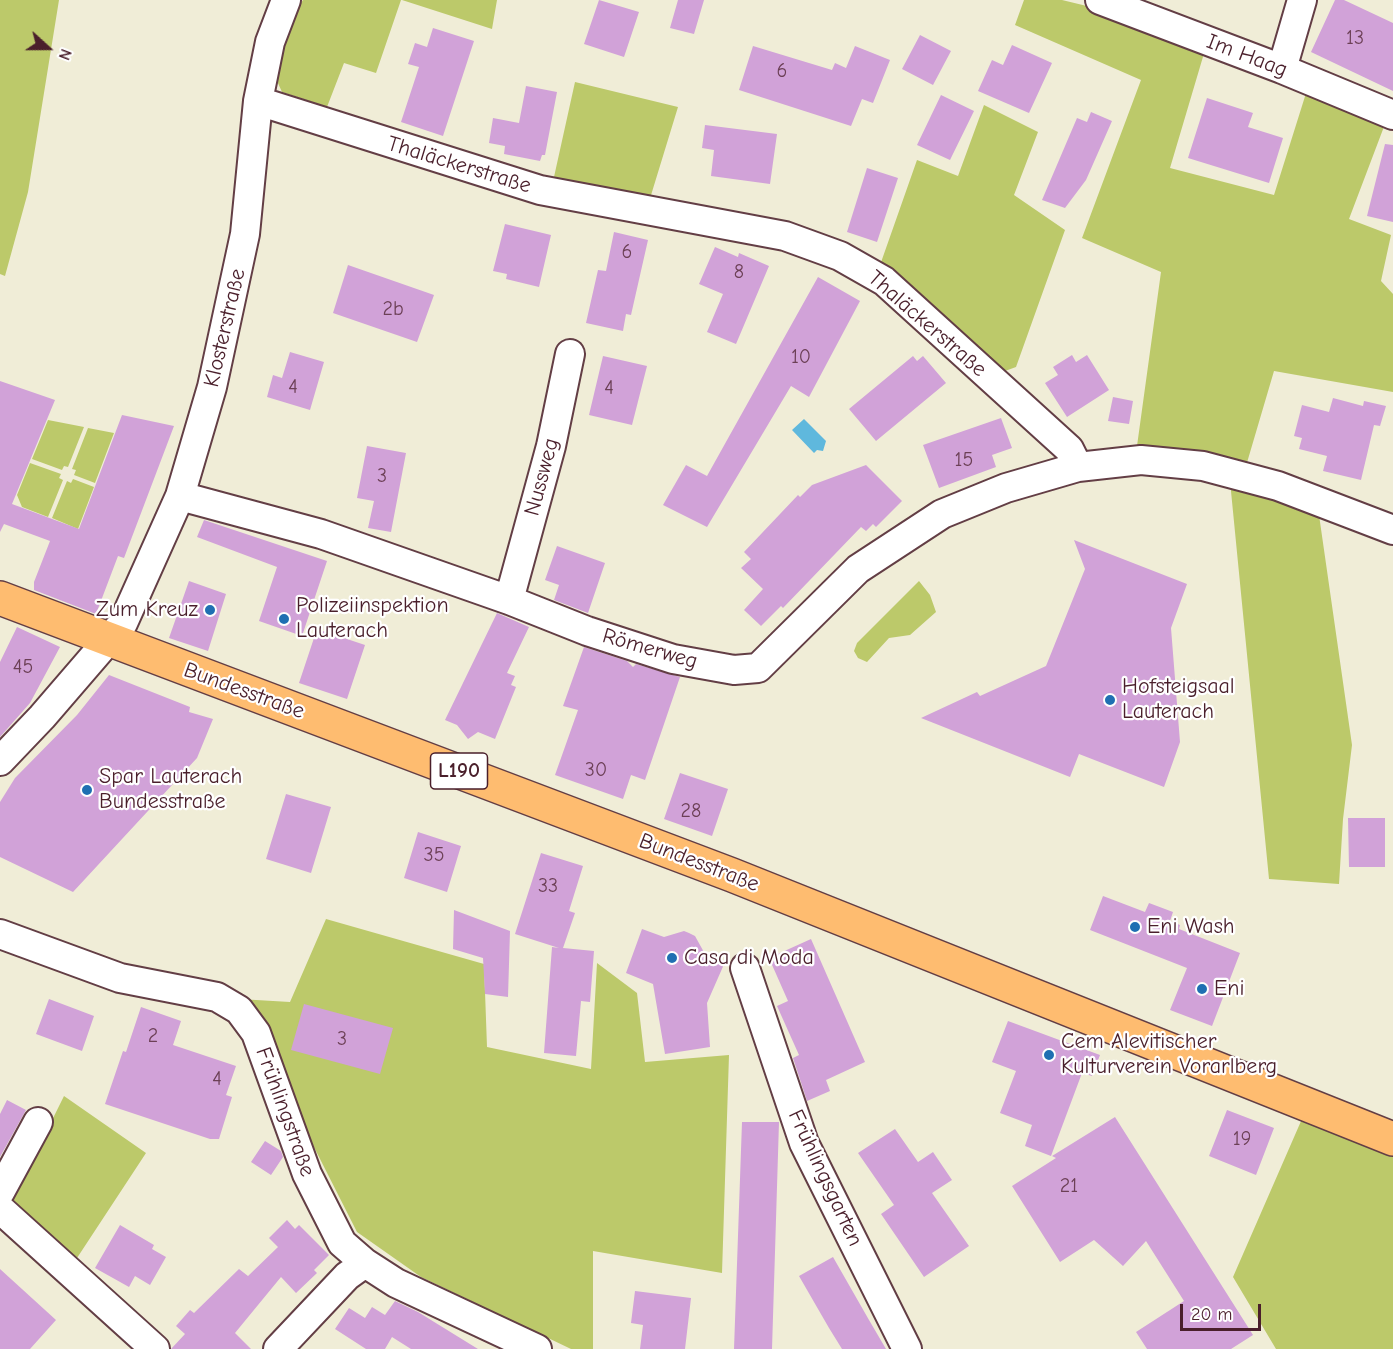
<!DOCTYPE html>
<html>
<head>
<meta charset="utf-8">
<style>
	body { margin:0 }
	#map { position:relative; width:1393px; height:1349px; overflow:hidden; background:#f0edd7; font-family:"Comic Neue",sans-serif }
	canvas { display:block }
	.north { position:absolute; left:18px; top:18px; width:60px; height:60px; -webkit-text-stroke:4px #fff; paint-order:stroke; rotate:111deg; font-size:16px; font-weight:700; line-height:24px; text-align:center; color:#4a1f2b }
	.north::after { content:''; display:block; margin:auto; width:21px; height:27px; background:#4a1f2b; clip-path:polygon(50% 0,100% 100%,50% 72%,0 100%) }
	.scale { position:absolute; left:1180px; top:1304px; width:81px; height:27px; box-sizing:border-box; border:3px solid #4a1f2b; border-top:0; padding-left:8px; font-size:18px; line-height:21px; white-space:nowrap; color:#4a1f2b; -webkit-text-stroke:4px #fff; paint-order:stroke }
</style>
</head>
<body>
<div id="map">
<canvas width="1393" height="1349"></canvas>
<div class="north">N</div>
<div class="scale">20 m</div>
</div>
<script>
const context = document.querySelector('canvas').getContext('2d');
context.lineJoin = 'round';
function fill(path, color) { context.fillStyle = color; context.fill(path, 'evenodd'); }
const poly = rows => new Path2D(rows.map(r => 'M' + r).join(''));
function strokePath(path, color, width, dash) { context.strokeStyle = color; context.lineWidth = width; context.lineCap = dash ? 'butt' : 'round'; context.setLineDash(dash || []); context.stroke(path); }
function label(font, color, halo, rows, align = 'center') {
  context.font = font + ' "Comic Neue",sans-serif'; context.lineWidth = 4.5; context.setLineDash([]); context.textBaseline = 'middle'; context.strokeStyle = halo; context.fillStyle = color; for (const [text, x, y, turn = 0] of rows) {
    context.save(); context.translate(x, y); context.rotate((+turn || 0) * Math.PI / 180); context.textAlign = isNaN(turn) ? turn : align; if (halo) context.strokeText(text, 0, 0); context.fillText(text, 0, 0); context.restore();
  }
}
fill(poly([
	[0,0,59,0,28,192,5,276,0,274],
	[303,0,401,0,376,73,344,63,327,107,282,92,277,81,291,18],
	[402,0,497,0,492,29],
	[1024,0,1062,0,1124,15,1205,50,1170,168,1274,195,1307,90,1385,124,1349,219,1391,235,1381,281,1393,294,1393,392,1274,371,1246,466,1137,446,1161,272,1082,238,1141,80,1015,25],
	[575,82,678,107,648,205,554,177],
	[984,105,1038,132,1014,195,1065,230,1016,367,1005,371,998,371,879,268,917,160,958,176],
	[48,420,84,427,68,467,64,466,62,470,32,459],
	[88,428,114,433,95,483,74,475,76,470,72,469],
	[30,463,61,474,59,478,63,480,48,517,22,507,17,495],
	[73,479,94,487,78,529,52,518,67,481,71,483],
	[1230,481,1319,515,1352,745,1343,819,1339,884,1269,879],
	[919,581,930,595,936,612,910,635,889,638,867,662,858,658,854,651,857,643],
	[326,919,484,964,487,1047,591,1069,597,963,637,993,645,1062,729,1055,722,1273,593,1251,593,1349,571,1349,421,1277,357,1232,239,999,290,1002],
	[64,1096,146,1153,77,1258,11,1203],
	[1305,1112,1393,1146,1393,1349,1276,1349,1233,1277]
]), '#bcc96a');
fill(poly([
	[804,419,826,441,823,451,817,450,814,453,792,430]
]), '#5fb8dd');
fill(poly([
	[599,0,639,12,624,57,584,44],
	[678,0,704,0,694,34,670,28],
	[1335,0,1344,0,1393,23,1393,91,1311,52],
	[433,28,474,41,443,136,401,122,419,67,408,64,415,43,427,47],
	[920,35,951,51,933,85,902,69],
	[1012,45,1052,63,1029,113,978,91,992,60,1003,65],
	[753,46,832,70,835,63,846,68,855,46,890,60,873,103,862,99,851,126,739,90],
	[526,86,557,92,545,155,542,155,540,161,504,154,505,146,489,143,493,118,519,123],
	[941,95,974,111,950,160,917,145],
	[1207,98,1253,113,1248,127,1283,138,1269,183,1188,158],
	[1091,112,1112,121,1086,180,1065,208,1042,200,1077,118,1087,122],
	[705,125,777,134,770,184,711,176,714,150,702,148],
	[1385,144,1393,145,1393,222,1367,216],
	[867,168,898,178,877,242,847,232],
	[505,224,551,235,539,287,506,279,507,274,493,271],
	[614,232,648,240,631,315,626,314,623,331,586,323,598,270,606,271],
	[715,247,738,257,739,253,769,266,736,344,707,332,723,294,699,284],
	[348,265,434,295,417,342,333,313],
	[818,277,860,301,809,397,791,386,707,527,663,505,686,465,707,476],
	[290,352,324,362,310,410,267,397,273,375,282,378],
	[1072,355,1076,362,1087,355,1109,390,1067,417,1045,383,1058,375,1053,367],
	[603,356,647,366,632,425,589,415],
	[913,356,917,361,923,356,946,383,876,441,849,409],
	[0,381,55,400,12,504,79,529,122,415,174,426,124,558,118,556,96,614,34,590,34,582,50,541,4,524,0,532],
	[1113,397,1133,401,1129,424,1108,421],
	[1333,398,1363,406,1364,401,1386,406,1380,426,1374,425,1361,480,1323,471,1327,456,1299,449,1302,438,1294,436,1302,405,1329,412],
	[1001,418,1012,448,992,455,996,467,939,488,923,445],
	[367,446,406,453,391,532,368,528,374,501,357,498],
	[866,465,902,501,876,527,873,524,866,531,861,527,783,608,781,606,761,626,744,610,763,589,741,568,751,559,744,552,798,495,800,497,812,485],
	[204,520,327,561,302,636,259,621,277,567,197,537],
	[1074,540,1187,584,1171,628,1180,742,1164,787,1079,754,1070,777,921,718,977,692,980,696,1046,666,1085,569],
	[557,546,605,563,588,613,554,600,559,585,545,580],
	[189,581,226,594,208,651,169,638],
	[497,613,529,627,507,673,515,676,511,685,516,687,495,739,478,732,468,739,457,725,445,720],
	[17,627,60,647,30,703,0,737,0,662],
	[317,629,365,645,347,699,299,683],
	[584,647,627,661,633,667,636,664,680,677,645,780,631,775,623,799,555,775,578,710,563,706],
	[109,675,190,707,189,712,213,719,197,758,73,892,0,857,0,802,15,778,77,715],
	[680,773,728,789,712,836,664,819],
	[286,794,331,807,311,873,266,859],
	[1348,818,1385,818,1385,867,1349,867],
	[418,832,461,846,447,892,404,878],
	[541,853,583,866,569,911,575,913,563,948,594,951,590,1002,581,1001,576,1056,544,1053,552,947,559,948,515,934],
	[1103,896,1145,912,1149,903,1173,912,1170,921,1180,925,1179,929,1240,953,1212,1026,1170,1010,1187,968,1090,930],
	[454,910,510,931,508,997,485,994,483,958,453,949],
	[642,929,664,937,684,931,689,933,695,936,705,954,725,962,707,1003,710,1047,665,1054,653,984,626,973],
	[811,939,865,1062,826,1080,830,1091,807,1101,793,1058,799,1055,777,1006,788,1001,769,958],
	[49,999,94,1016,82,1051,36,1034],
	[304,1004,393,1028,380,1074,291,1050],
	[141,1007,181,1021,173,1045,236,1066,226,1095,232,1097,219,1139,210,1139,105,1104,123,1051,126,1052],
	[1008,1021,1100,1055,1092,1076,1082,1073,1051,1156,1025,1146,1032,1125,1000,1113,1016,1071,992,1062],
	[7,1100,26,1110,0,1157,0,1114],
	[1227,1110,1274,1128,1256,1175,1209,1156],
	[1115,1117,1253,1335,1231,1349,1147,1349,1136,1332,1184,1301,1146,1241,1123,1266,1094,1240,1060,1262,1012,1186,1056,1158,1052,1156],
	[742,1122,779,1122,772,1349,734,1349],
	[895,1129,918,1162,933,1152,952,1180,932,1193,969,1246,924,1277,881,1214,894,1205,858,1153],
	[265,1141,281,1151,283,1157,271,1175,251,1162],
	[287,1220,295,1229,299,1225,329,1255,314,1270,317,1273,296,1293,281,1277,235,1333,251,1349,171,1349,185,1334,176,1326,190,1310,194,1313,239,1269,248,1276,278,1247,269,1238],
	[120,1225,154,1245,152,1249,166,1257,150,1285,135,1276,129,1287,95,1268],
	[833,1257,869,1320,886,1349,842,1349,829,1328,799,1276],
	[0,1269,56,1320,30,1349,0,1349],
	[635,1291,691,1298,685,1349,640,1349,643,1325,631,1323],
	[395,1301,418,1312,478,1349,411,1349,392,1337,385,1349,366,1349,335,1329,349,1308,365,1318,372,1307,385,1315]
]), '#d1a2d8');
const street = poly([
	[1100,0,1282,69,1393,115],
	[1282,69,1302,0],
	[258,101,540,190,785,236,840,256,884,281,1069,449,1078,467,1141,460,1203,466,1278,486,1393,530],
	[180,496,321,534,509,600,587,631,673,659,734,670,758,668,858,569,942,514,1006,488,1078,467],
	[509,600,551,446,570,354],
	[0,761,42,717,123,623,180,496,212,387,245,234,258,101,270,42,286,0],
	[0,934,120,978,217,997,239,1010,256,1033,307,1174,342,1243,365,1263,396,1283,537,1349],
	[745,968,804,1143,907,1349],
	[0,1192,38,1122],
	[0,1209,155,1349],
	[278,1349,347,1276,365,1263]
]);
const primary = poly([
	[0,598,732,875,1393,1139]
]);
strokePath(street, '#633e45', 32);
strokePath(primary, '#633e45', 36);
strokePath(street, '#fff', 28);
strokePath(primary, '#febc70', 33);
for (const [x, y, r, color] of [
	[210,610,6,"#1f6fb2"],
	[284,619,6,"#1f6fb2"],
	[1110,700,6,"#1f6fb2"],
	[87,790,6,"#1f6fb2"],
	[1135,927,6,"#1f6fb2"],
	[672,958,6,"#1f6fb2"],
	[1202,989,6,"#1f6fb2"],
	[1049,1055,6,"#1f6fb2"]
]) { const dot = new Path2D(); dot.arc(x, y, r, 0, 2 * Math.PI); context.fillStyle = color; context.fill(dot); strokePath(dot, '#fff', 2); }
label('20px', '#6c4056', null, [
	["13",1355,38],
	["6",782,71],
	["6",627,252],
	["8",739,272],
	["2b",393,309],
	["10",801,357],
	["4",293,387],
	["4",609,388],
	["15",964,460],
	["3",382,476],
	["45",23,667],
	["30",596,770],
	["28",691,811],
	["35",434,855],
	["33",548,886],
	["2",153,1036],
	["3",342,1039],
	["4",217,1079],
	["19",1242,1139],
	["21",1069,1186]
]);
for (const [x, y, w] of [
	[459,771,57]
]) { const box = new Path2D(); box.roundRect(x - w / 2, y - 18, w, 36, 4.5); context.fillStyle = '#fff'; context.fill(box); strokePath(box, '#4a1f2b', 1.5); }
label('bold 21px', '#4a1f2b', null, [
	["L190",459,771]
]);
label('22px', '#4a1f2b', '#fff', [
	["Im Haag",1247,56,21],
	["Thaläckerstraße",459,165,17],
	["Thaläckerstraße",927,324,41],
	["Klosterstraße",225,328,-77],
	["Nussweg",542,477,-75],
	["Römerweg",650,649,16],
	["Bundesstraße",244,691,20],
	["Bundesstraße",699,863,21],
	["Frühlingstraße",285,1112,70],
	["Frühlingsgarten",825,1178,65]
]);
label('22px', '#4a1f2b', '#fff', [
	["Polizeiinspektion",296,606],
	["Lauterach",296,631],
	["Zum Kreuz",198,610,"right"],
	["Hofsteigsaal",1122,687],
	["Lauterach",1122,712],
	["Spar Lauterach",99,777],
	["Bundesstraße",99,802],
	["Eni Wash",1147,927],
	["Casa di Moda",684,958],
	["Eni",1214,989],
	["Cem Alevitischer",1061,1042],
	["Kulturverein Vorarlberg",1061,1067]
], 'left');
</script>
</body>
</html>
